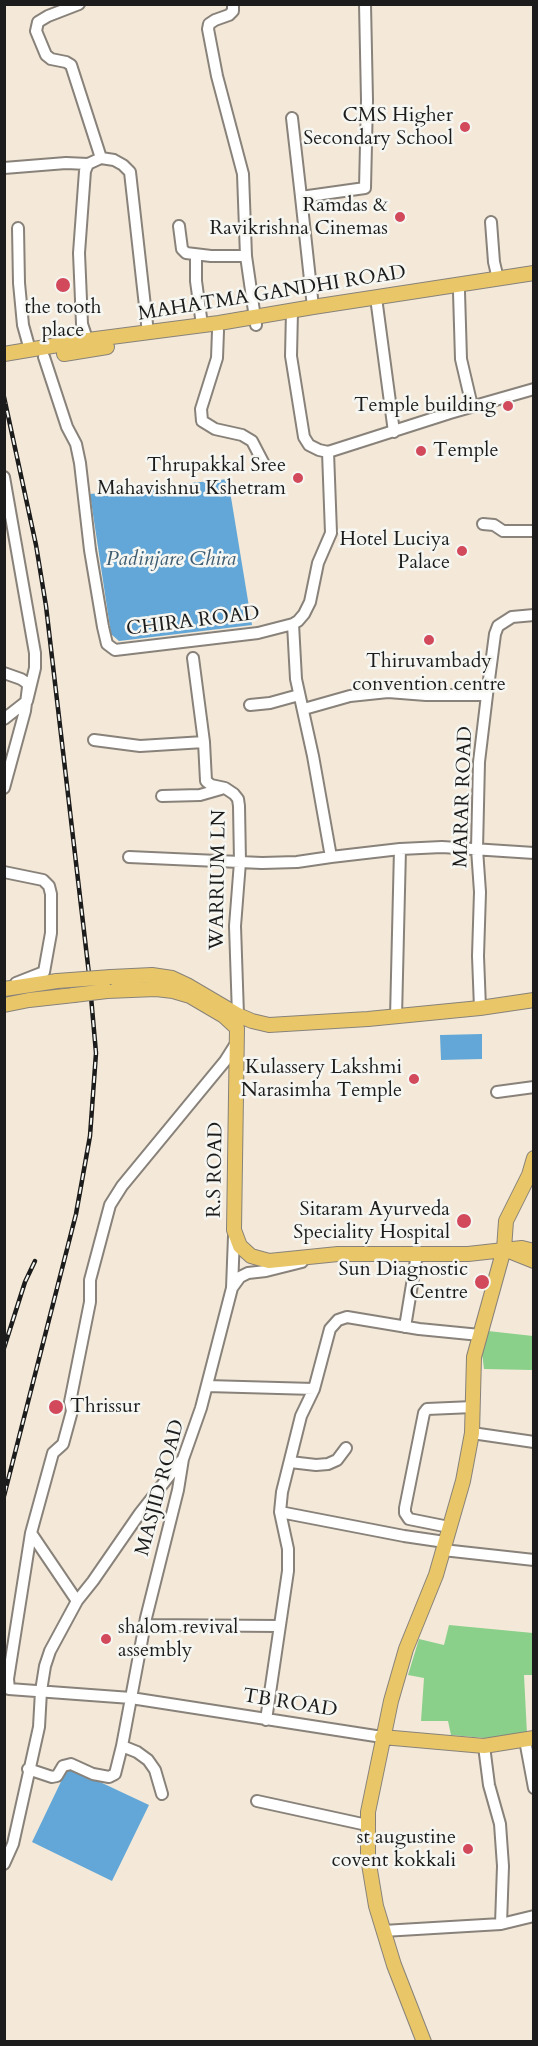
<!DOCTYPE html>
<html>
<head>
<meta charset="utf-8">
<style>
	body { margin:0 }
	#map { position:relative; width:538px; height:2046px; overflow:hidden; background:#f4e9d8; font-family:Cardo,serif }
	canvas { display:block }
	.frame { position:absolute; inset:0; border:6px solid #1c1c1c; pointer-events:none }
</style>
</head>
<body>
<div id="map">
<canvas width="538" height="2046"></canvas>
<div class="frame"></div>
</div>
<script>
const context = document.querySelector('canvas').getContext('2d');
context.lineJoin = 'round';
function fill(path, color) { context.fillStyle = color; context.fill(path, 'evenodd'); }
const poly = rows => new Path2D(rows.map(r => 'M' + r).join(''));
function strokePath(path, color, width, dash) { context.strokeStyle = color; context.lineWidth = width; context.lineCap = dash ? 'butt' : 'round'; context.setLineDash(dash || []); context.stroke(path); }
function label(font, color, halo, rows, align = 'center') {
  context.font = font + ' Cardo,serif'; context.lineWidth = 5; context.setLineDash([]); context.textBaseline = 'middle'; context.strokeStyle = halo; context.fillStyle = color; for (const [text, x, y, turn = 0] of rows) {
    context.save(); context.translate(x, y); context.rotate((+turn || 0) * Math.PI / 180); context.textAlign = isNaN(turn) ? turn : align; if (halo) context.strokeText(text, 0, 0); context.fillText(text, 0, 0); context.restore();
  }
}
fill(poly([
	[488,1331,533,1336,533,1370,484,1369,482,1353],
	[449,1625,533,1633,533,1675,524,1675,527,1734,485,1738,451,1735,448,1721,421,1721,424,1678,408,1675,419,1639,444,1645]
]), '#8ad08b');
fill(poly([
	[228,479,252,625,119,641,111,634,90,494],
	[482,1034,482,1059,441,1060,440,1035],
	[68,1767,149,1805,112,1881,32,1842]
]), '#62a7d7');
const minor = poly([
	[79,4,48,16,38,22,36,31,46,55,51,59,66,62,71,65,101,158],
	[233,4,233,11,229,15,215,20,209,24,208,29,217,76,243,174,246,256,256,325],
	[292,118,301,197],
	[4,168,66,163,88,164],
	[491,222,494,262,498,279],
	[179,226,182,249,186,253,211,256,246,256],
	[18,228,19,283,23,325,30,350],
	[196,255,196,281,202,325],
	[459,292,461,359,472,406],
	[377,305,394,432],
	[313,307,301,197,365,188,367,100,365,4],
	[292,311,291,356,304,437,309,445,319,450,328,452,450,413,534,389],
	[218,331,217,358,201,409,202,421,215,429,242,435,252,441,265,466],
	[89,345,82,324,79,253,85,171,88,164,101,158,114,160,123,165,130,172,148,333],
	[44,357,67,427,76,444,80,463,90,550,103,627,107,644,115,650,258,633,293,624,298,621,304,614,310,602,318,563,331,533,328,452],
	[4,477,35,653,35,668,27,701,4,719],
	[483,524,494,525,503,531,534,531],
	[293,624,296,679,313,756,331,857,400,849,442,847,534,853],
	[193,658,204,742,206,781,211,785,225,788,234,794,238,799,239,806,240,862,235,926,238,1015],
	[4,673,21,679,27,683,28,687,25,711,4,788],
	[250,705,270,703,299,695],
	[304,709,350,696,388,692,426,695,487,695],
	[94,740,140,746,204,742],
	[162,796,200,795,221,789],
	[129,857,262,863,297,862,331,857],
	[4,872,43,880,49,886,51,894,51,933,44,972,16,983],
	[480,1008,478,956,480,892,477,849,479,762,487,695,495,634,498,626,512,617,534,615],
	[396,1017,400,849],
	[237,1042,225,1061,122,1186,110,1205,90,1280,90,1302,70,1402,72,1411,63,1444,53,1453,31,1533,8,1679,9,1689,131,1698,382,1737],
	[497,1092,534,1087],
	[232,1288,240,1277,248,1273,266,1271,302,1262],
	[405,1327,417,1254],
	[207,1386,314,1389],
	[472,1433,534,1442],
	[290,1462,316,1465,328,1464,337,1460,346,1448],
	[280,1512,404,1536,445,1542],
	[449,1527,409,1519,405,1513,405,1508,424,1413,427,1409,473,1407],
	[31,1533,77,1601],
	[443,1550,534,1560],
	[144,1625,279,1626],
	[266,1720,288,1571,288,1549,280,1512,282,1492,301,1416,314,1389,330,1329,338,1320,347,1317,419,1329,480,1335],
	[525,1740,534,1788],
	[484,1746,489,1785,500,1824,503,1866,501,1924],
	[28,1769,52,1777,57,1776,63,1766,71,1764,93,1774,109,1777,115,1774,122,1746],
	[162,1794,155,1770,148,1760,137,1752,122,1746,146,1618,178,1490,183,1459,201,1408,232,1288,234,1236],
	[257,1801,367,1825],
	[4,1864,13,1844,39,1727,41,1691,45,1666,50,1651,77,1601,93,1581,140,1513,181,1461],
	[383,1931,501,1924,534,1916]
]);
const major = poly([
	[4,354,88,340,219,323,313,307,534,273],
	[64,354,107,347],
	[111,977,152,975,172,978,187,985,238,1015,252,1021,269,1025,368,1019,480,1008,534,1000],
	[4,989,57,981],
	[107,991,156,989,173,991,190,996,224,1016,237,1028,234,1230,240,1246,251,1256,269,1261,338,1254,468,1254,522,1248,534,1251],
	[4,1005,29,1000,74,995],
	[509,1251,534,1261],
	[382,1737,484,1746,534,1738],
	[424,2042,394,1965,376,1906,368,1858,368,1812,391,1701,406,1649,436,1575,463,1481,472,1433,474,1357,504,1249,506,1221,529,1175,534,1158]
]);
strokePath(minor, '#88827a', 14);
strokePath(major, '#88827a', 16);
strokePath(minor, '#fff', 10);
strokePath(major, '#e9c769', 14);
const rail = poly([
	[4,397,36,545,46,606,89,974,96,1053,90,1136,76,1214,4,1496],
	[4,1348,25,1282,35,1261]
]);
strokePath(rail, '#1c1c1c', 4.5);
strokePath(rail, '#f6f6f2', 2, [7]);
const majorBridge = poly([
	[57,981,111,977],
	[74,995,107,991]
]);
strokePath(majorBridge, '#88827a', 16, []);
strokePath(majorBridge, '#e9c769', 14);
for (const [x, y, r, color] of [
	[465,127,6,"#d1495b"],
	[400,217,6,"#d1495b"],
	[63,285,8,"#d1495b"],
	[508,406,6,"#d1495b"],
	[421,451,6,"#d1495b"],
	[298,478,6,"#d1495b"],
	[462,551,6,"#d1495b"],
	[429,640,6,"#d1495b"],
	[414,1079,6,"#d1495b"],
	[464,1221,8,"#d1495b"],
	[482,1282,8,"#d1495b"],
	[56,1407,8,"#d1495b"],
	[106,1639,6,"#d1495b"],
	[468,1849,6,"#d1495b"]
]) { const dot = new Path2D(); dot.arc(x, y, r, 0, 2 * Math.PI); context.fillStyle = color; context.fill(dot); strokePath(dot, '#f6f6f2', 2); }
label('20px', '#1c1c1c', '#f6f6f2', [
	["CMS Higher",453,116],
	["Secondary School",453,139],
	["Ramdas &",388,206],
	["Ravikrishna Cinemas",388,229],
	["the tooth",63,308,"center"],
	["place",63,331,"center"],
	["Temple building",496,406],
	["Temple",433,451,"left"],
	["Thrupakkal Sree",286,466],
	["Mahavishnu Kshetram",286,489],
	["Hotel Luciya",450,540],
	["Palace",450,563],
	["Thiruvambady",429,662,"center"],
	["convention centre",429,685,"center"],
	["Kulassery Lakshmi",402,1068],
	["Narasimha Temple",402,1091],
	["Sitaram Ayurveda",450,1210],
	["Speciality Hospital",450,1233],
	["Sun Diagnostic",468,1270],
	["Centre",468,1293],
	["Thrissur",70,1407,"left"],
	["shalom revival",118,1628,"left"],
	["assembly",118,1651,"left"],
	["st augustine",456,1838],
	["covent kokkali",456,1861]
], 'right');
label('20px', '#1c1c1c', '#f6f6f2', [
	["MAHATMA GANDHI ROAD",272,294,-9],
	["CHIRA ROAD",193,622,-7],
	["MARAR ROAD",464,797,-88],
	["WARRIUM LN",219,880,-89],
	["R.S ROAD",216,1170,-89],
	["MASJID ROAD",161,1488,-75],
	["TB ROAD",290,1704,9]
]);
label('italic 21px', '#3c5b70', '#f6f6f2', [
	["Padinjare Chira",171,560]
]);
</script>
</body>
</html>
